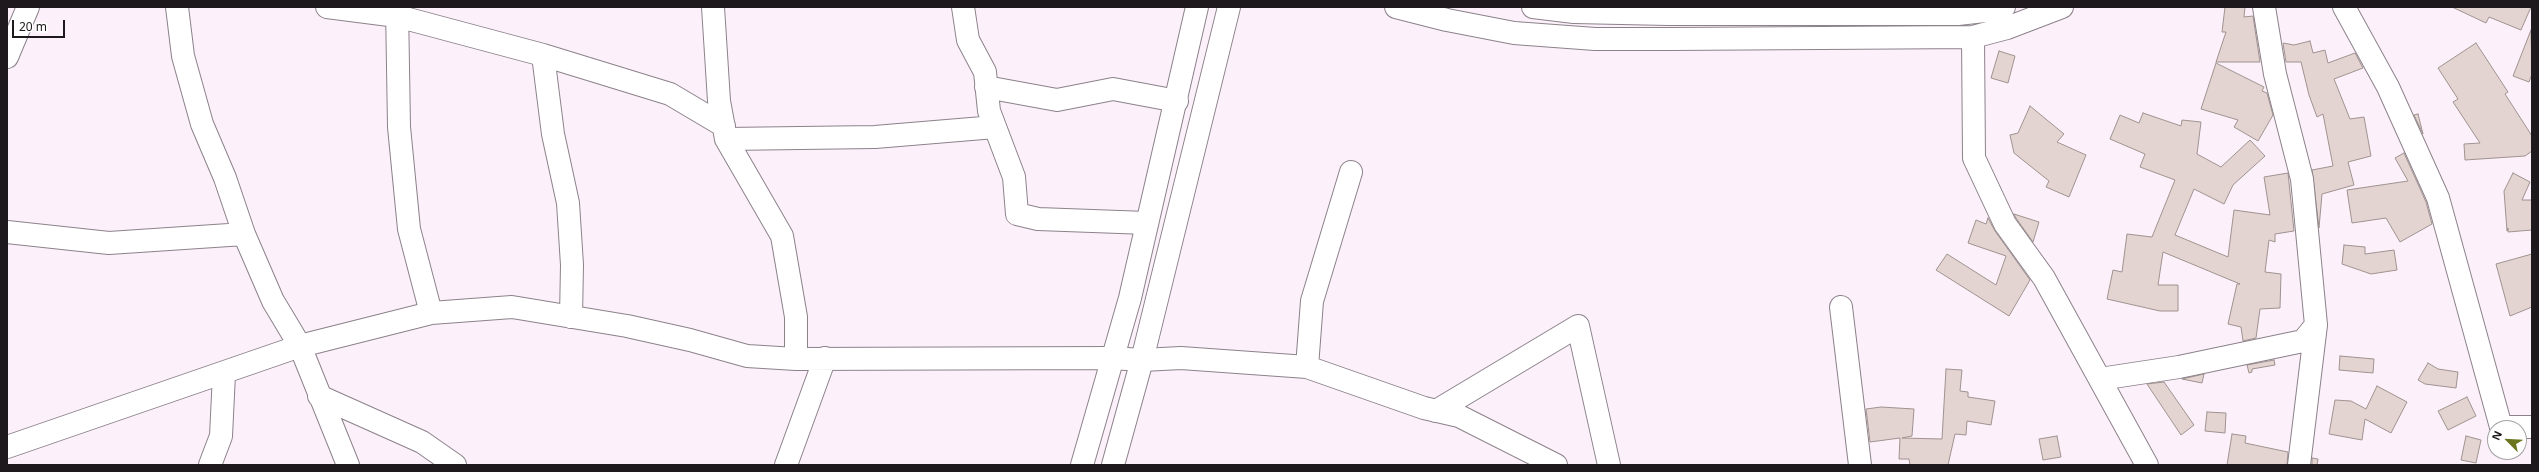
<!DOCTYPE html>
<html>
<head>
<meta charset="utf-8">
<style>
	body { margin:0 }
	#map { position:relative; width:2539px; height:472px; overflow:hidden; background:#fcf1fb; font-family:"Noto Sans",sans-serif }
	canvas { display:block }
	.frame { position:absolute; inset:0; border:8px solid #1d191c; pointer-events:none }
	.north { position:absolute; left:2487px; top:420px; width:40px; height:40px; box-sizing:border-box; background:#fff; border:1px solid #a5a3a4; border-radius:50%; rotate:294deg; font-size:11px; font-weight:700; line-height:16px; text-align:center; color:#1d191c }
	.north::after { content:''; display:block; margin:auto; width:14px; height:18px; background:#6b7520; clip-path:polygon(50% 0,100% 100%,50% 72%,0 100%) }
	.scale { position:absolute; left:12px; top:20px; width:53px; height:18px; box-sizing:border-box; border:2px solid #1d191c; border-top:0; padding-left:5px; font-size:12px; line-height:14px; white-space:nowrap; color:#1d191c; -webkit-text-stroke:3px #fff; paint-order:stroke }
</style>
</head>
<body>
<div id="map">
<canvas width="2539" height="472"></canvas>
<div class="frame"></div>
<div class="north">N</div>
<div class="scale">20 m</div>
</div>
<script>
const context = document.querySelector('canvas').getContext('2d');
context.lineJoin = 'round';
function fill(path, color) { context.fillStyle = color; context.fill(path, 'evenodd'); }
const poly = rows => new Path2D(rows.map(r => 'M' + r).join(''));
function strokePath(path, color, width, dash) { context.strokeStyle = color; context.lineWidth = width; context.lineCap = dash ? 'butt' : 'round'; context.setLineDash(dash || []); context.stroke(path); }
const building = poly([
	[2225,7,2245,7,2244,17,2253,16,2260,62,2216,62,2226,32,2222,32,2225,7],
	[2452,7,2531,7,2521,30,2489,17,2486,23,2452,7],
	[2531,30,2532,74,2529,82,2513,76,2531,30],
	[2310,41,2313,53,2325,50,2328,63,2355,53,2363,68,2334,79,2350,119,2364,117,2371,156,2348,162,2354,185,2322,194,2319,228,2312,170,2333,166,2323,114,2317,117,2309,95,2301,62,2286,62,2283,43,2294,45,2310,41],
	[2476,43,2508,92,2505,94,2532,136,2532,151,2525,156,2465,160,2464,144,2480,143,2453,102,2458,99,2438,68,2476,43],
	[1999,51,2015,56,2008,83,1991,78,1999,51],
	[2216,63,2264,87,2262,91,2267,93,2273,115,2258,141,2234,127,2238,120,2201,109,2216,63],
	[2030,106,2064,134,2057,142,2086,155,2069,197,2046,187,2049,181,2014,153,2010,135,2018,133,2030,106],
	[2143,113,2181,126,2182,120,2201,122,2197,154,2221,167,2250,140,2265,156,2233,185,2224,204,2194,189,2175,235,2228,257,2234,210,2270,215,2264,177,2288,173,2294,231,2275,234,2275,242,2269,240,2265,272,2281,274,2280,308,2260,309,2256,338,2243,341,2241,327,2228,324,2237,284,2240,284,2163,252,2158,285,2178,285,2178,311,2160,311,2107,299,2113,270,2122,272,2127,234,2152,237,2175,180,2140,167,2145,154,2110,139,2120,115,2139,123,2143,113],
	[2418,114,2423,134,2414,115,2418,114],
	[2404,153,2426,202,2432,224,2400,242,2386,218,2352,223,2347,190,2408,181,2395,158,2404,153],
	[2513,173,2530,182,2522,200,2532,200,2532,230,2508,232,2508,228,2507,231,2504,191,2513,173],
	[2014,214,2039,222,2033,242,2016,218,2014,214],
	[1988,218,1995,231,2030,280,2009,316,1936,270,1947,254,1996,285,2006,256,1968,243,1976,220,1986,224,1988,218],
	[2344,245,2365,247,2365,254,2394,250,2397,270,2371,274,2342,264,2344,245],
	[2532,254,2532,307,2510,316,2496,264,2532,254],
	[2340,356,2374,359,2373,373,2339,370,2340,356],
	[2274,360,2275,365,2252,369,2252,372,2249,373,2247,365,2274,360],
	[2428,363,2438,369,2458,372,2456,388,2425,384,2418,380,2428,363],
	[1946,369,1962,370,1960,391,1968,392,1968,397,1995,401,1991,425,1967,421,1966,435,1955,434,1948,465,1910,465,1909,459,1899,459,1900,438,1870,442,1866,409,1881,407,1914,409,1912,436,1902,438,1942,439,1946,369],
	[2204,374,2202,383,2182,379,2204,374],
	[2164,382,2194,425,2181,435,2147,384,2164,382],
	[2377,386,2407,402,2391,433,2365,419,2362,440,2329,434,2335,400,2351,401,2366,409,2377,386],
	[2467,397,2476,416,2448,430,2438,411,2467,397],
	[2207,412,2226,413,2225,433,2205,431,2207,412],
	[2232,434,2246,436,2245,443,2288,452,2287,465,2227,465,2232,434],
	[2057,436,2061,457,2043,460,2039,439,2057,436],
	[2466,436,2481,440,2476,463,2461,460,2466,436],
	[2312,458,2318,459,2317,465,2312,465,2312,458]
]);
fill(building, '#e3d3d1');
strokePath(building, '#a0928f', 1);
const minor = poly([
	[177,7,183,56,202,124,225,178,244,234,273,301,300,346,348,465],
	[327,7,397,16,543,55,670,94,724,126],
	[397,7,399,127,409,229,431,313],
	[713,7,719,101,726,139,782,236,796,317,796,359],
	[963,7,968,40,985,72,989,111,1014,177,1017,214,1038,219,1147,223],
	[1396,7,1447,20,1514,33,1595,39,1670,39,1973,37,2007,28,2062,7],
	[1533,7,1574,12,1668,14,1958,14,1993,10,2004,7],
	[2264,7,2275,74,2302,179,2316,325,2299,465],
	[2344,7,2388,87,2438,198,2501,427,2532,427],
	[1973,37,1974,158,2005,224,2044,278,2147,465],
	[543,55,553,134,568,203,572,265,571,317],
	[7,57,28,7],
	[986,87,1057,100,1113,89,1177,101],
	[726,139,875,137,995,127],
	[7,232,109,243,244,234],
	[1841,307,1860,465],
	[1307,367,1312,301,1351,172],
	[2100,379,2179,367,2303,341,2316,325],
	[319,396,422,442,455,465],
	[1436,411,1578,326,1609,465],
	[7,447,300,346,431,313,512,307,627,326,690,340,747,356,796,359,1112,358,1142,360,1181,358,1307,367,1424,408,1459,416,1556,465],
	[210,465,221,436,224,374],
	[786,465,825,358]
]);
const major = poly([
	[1082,465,1130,298,1197,7],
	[1113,465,1142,360,1229,7]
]);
strokePath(minor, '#8c828a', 24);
strokePath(major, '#8c828a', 24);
strokePath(minor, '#fff', 22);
strokePath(major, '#fff', 22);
</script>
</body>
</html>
